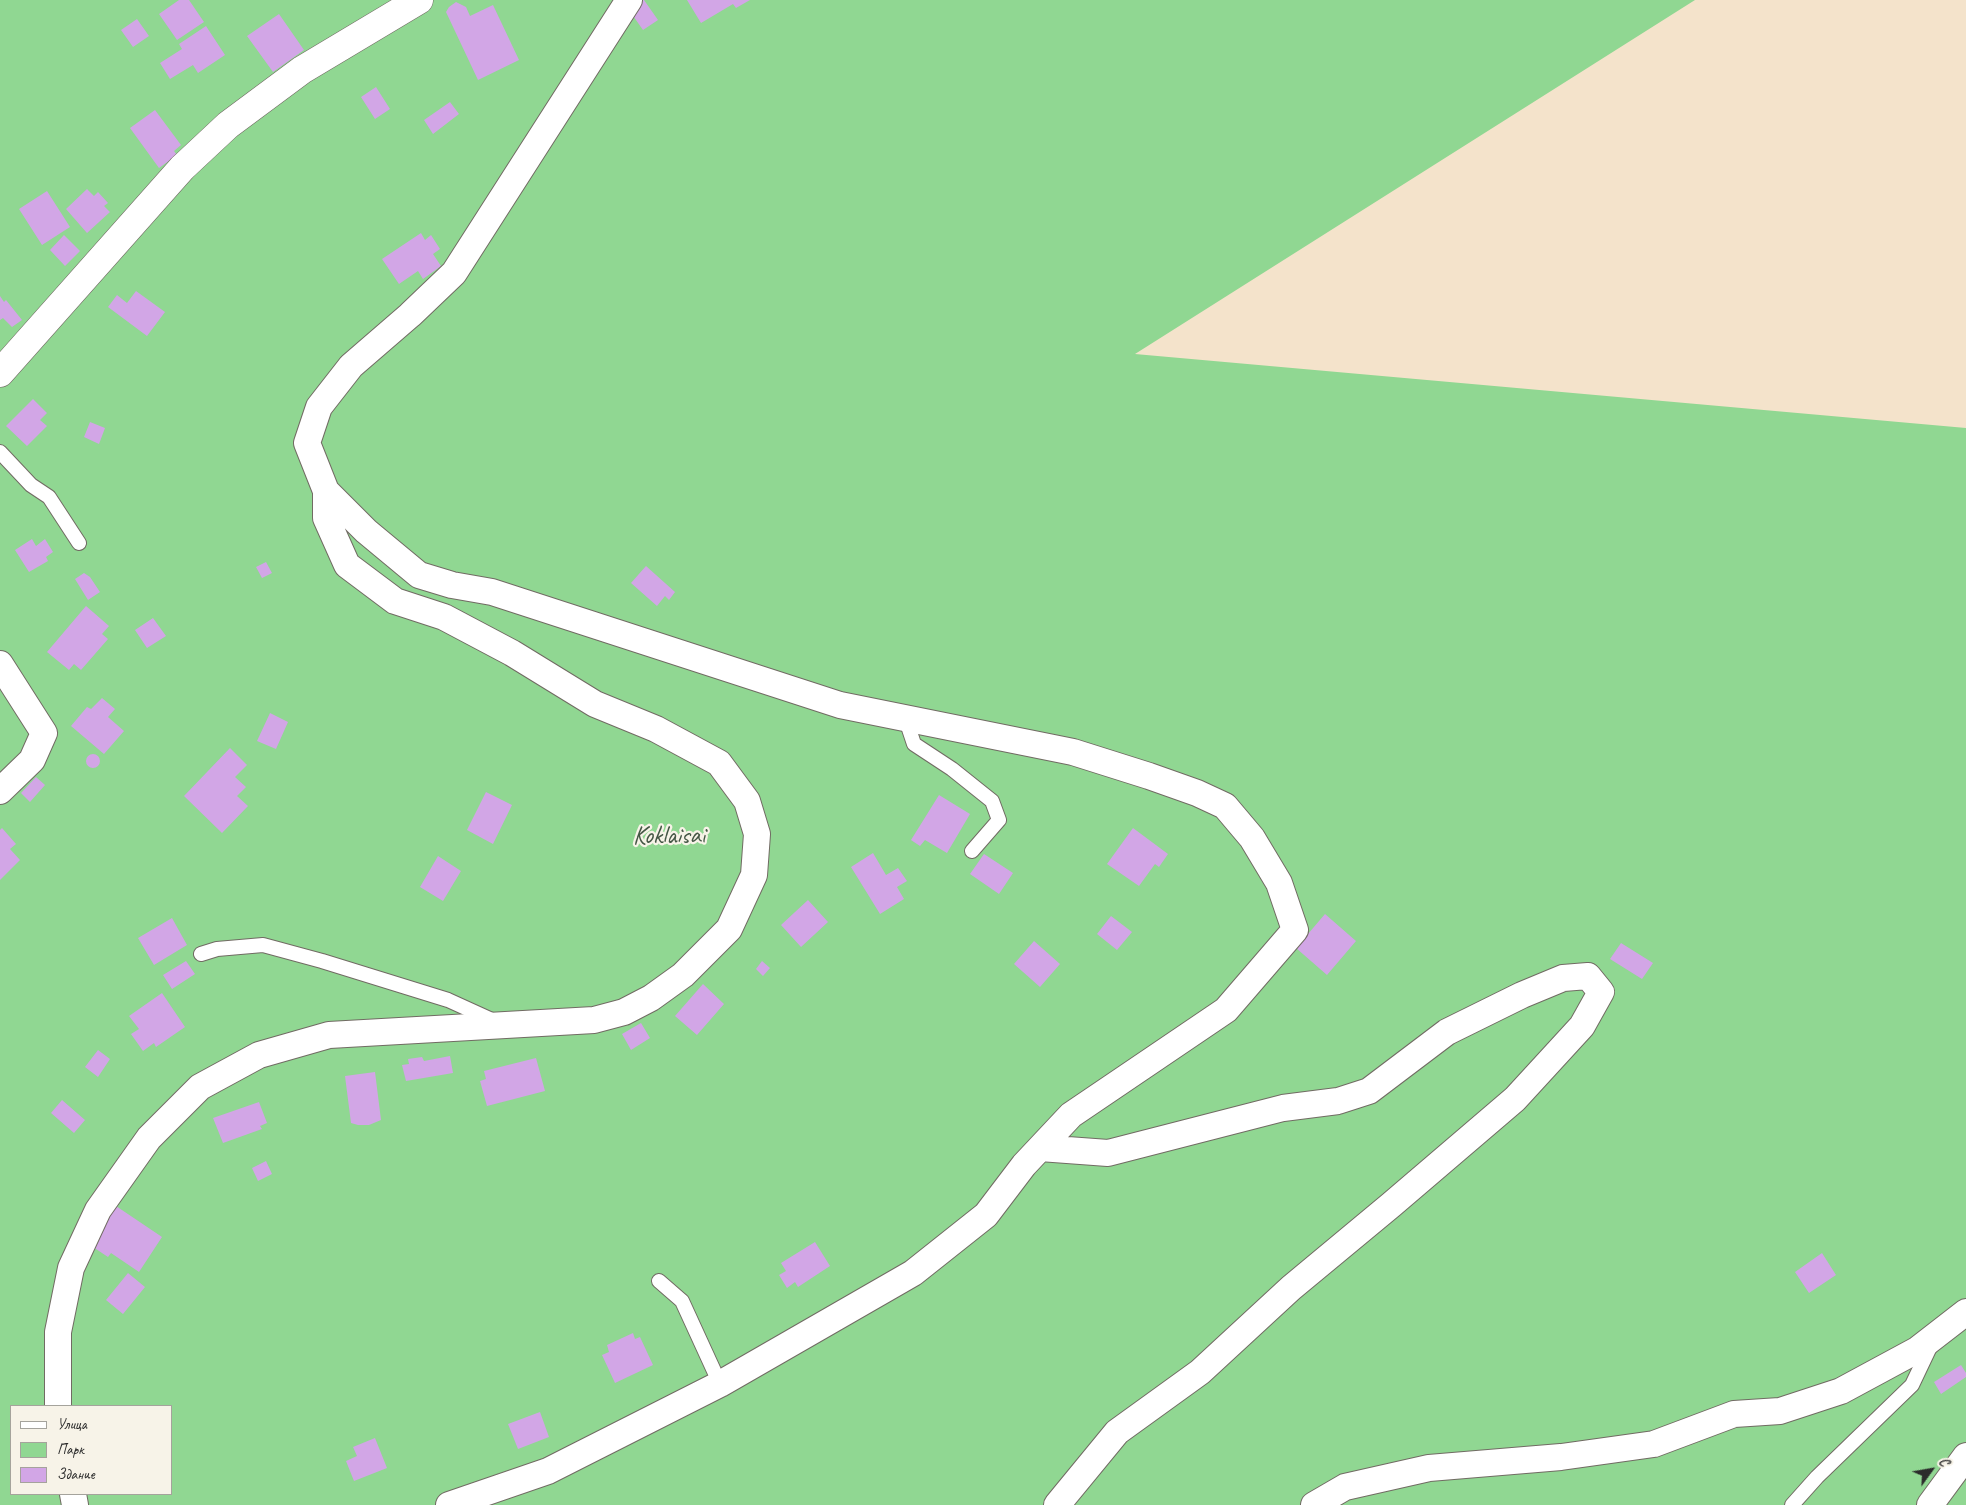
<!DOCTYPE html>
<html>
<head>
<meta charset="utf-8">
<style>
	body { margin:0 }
	#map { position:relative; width:1966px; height:1505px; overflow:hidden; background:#f4e3cb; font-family:Caveat,sans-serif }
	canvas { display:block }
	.legend { position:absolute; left:10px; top:1405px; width:162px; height:90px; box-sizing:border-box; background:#f7f3e8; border:1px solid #a5a39c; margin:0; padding:6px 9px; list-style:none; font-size:15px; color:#2b2b2b }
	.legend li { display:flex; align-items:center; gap:10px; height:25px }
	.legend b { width:25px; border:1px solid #a5a39c }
	.north { position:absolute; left:1906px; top:1445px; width:50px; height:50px; -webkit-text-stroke:4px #f7f3e8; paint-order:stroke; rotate:58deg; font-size:14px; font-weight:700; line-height:20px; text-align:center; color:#2b2b2b }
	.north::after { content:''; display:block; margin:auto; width:18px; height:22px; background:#2b2b2b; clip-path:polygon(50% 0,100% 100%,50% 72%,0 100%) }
</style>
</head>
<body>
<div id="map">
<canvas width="1966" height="1505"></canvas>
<ul class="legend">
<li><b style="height:6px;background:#fff"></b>Улица</li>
<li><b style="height:14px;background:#90d792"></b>Парк</li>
<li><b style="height:14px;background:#d2a6e6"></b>Здание</li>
</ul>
<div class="north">С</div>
</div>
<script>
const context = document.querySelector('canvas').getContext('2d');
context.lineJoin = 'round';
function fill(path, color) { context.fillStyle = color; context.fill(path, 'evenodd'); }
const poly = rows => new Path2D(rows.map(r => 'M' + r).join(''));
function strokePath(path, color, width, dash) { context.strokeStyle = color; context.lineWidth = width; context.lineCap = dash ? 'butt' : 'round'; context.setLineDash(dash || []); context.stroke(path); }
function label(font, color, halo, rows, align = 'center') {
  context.font = font + ' Caveat,sans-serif'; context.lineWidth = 4.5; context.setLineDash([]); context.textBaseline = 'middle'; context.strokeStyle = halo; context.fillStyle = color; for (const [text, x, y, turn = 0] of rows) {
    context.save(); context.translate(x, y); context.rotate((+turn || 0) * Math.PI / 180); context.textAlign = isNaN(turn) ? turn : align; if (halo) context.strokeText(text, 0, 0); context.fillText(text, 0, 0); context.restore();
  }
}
fill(poly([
	[0,0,1695,0,1135,354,1966,428,1966,1505,0,1505],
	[11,1406,171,1406,171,1494,11,1494]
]), '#90d792');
fill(poly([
	[179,0,189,0,204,22,177,40,159,14],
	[634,0,644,0,658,20,643,30,629,10],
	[687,0,750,0,736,8,733,4,701,23],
	[456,2,466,7,470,16,493,5,519,60,478,80,446,12,449,7],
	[279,14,304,50,273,72,247,36],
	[137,19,149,36,133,47,121,30],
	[206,26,225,55,198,73,193,65,170,79,160,63,182,49,179,44],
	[376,87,390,109,375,119,361,97],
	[450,102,459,114,433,134,424,120],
	[155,110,181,145,174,151,177,155,159,168,130,128],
	[87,189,94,196,98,192,108,203,104,206,110,212,87,233,66,209],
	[47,191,70,227,42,245,19,209],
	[421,233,425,240,431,235,440,249,433,254,441,266,423,279,418,271,399,284,382,259],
	[64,235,80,251,65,266,50,250],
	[136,291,165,312,147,336,108,307,117,295,127,303],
	[0,296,4,302,6,300,22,320,12,327,3,318,0,320],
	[33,399,47,413,40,420,47,426,27,446,6,426],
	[90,422,105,428,99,444,84,437],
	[32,539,36,546,45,539,53,552,46,557,48,561,29,572,15,550],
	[266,562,272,573,262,578,256,567],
	[646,566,675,592,669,600,665,596,657,606,631,583],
	[84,573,90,577,100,592,88,600,75,579],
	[86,606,109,626,102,634,108,639,81,670,74,664,69,670,47,652],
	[153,618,166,636,147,648,135,630],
	[102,698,115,709,108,717,124,731,104,754,71,726,87,707,91,709],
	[270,713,288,722,276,749,257,741],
	[230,748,247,765,235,777,246,787,237,796,248,806,222,833,184,796],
	'86 761a7 7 0 1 1 14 0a7 7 0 1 1-14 0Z',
	[36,777,45,785,30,802,21,793],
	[486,792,512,805,493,844,467,830],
	[939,795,970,814,947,853,925,840,920,846,911,840],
	[2,828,16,844,10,849,20,860,0,880,0,830],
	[1133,828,1168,854,1159,867,1155,864,1139,886,1107,864],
	[873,853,886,875,898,868,907,881,897,887,904,899,880,914,851,867],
	[984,854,1013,873,999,894,970,874],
	[438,856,461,871,443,901,420,887],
	[808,900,828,922,801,947,781,925],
	[1325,914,1356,941,1327,975,1296,948],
	[1111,916,1132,932,1117,950,1097,934],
	[172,918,187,945,154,965,138,938],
	[1034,941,1060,964,1040,987,1014,964],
	[1621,943,1653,963,1642,979,1610,959],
	[186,961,195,974,172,989,163,975],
	[762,961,770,968,763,976,756,969],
	[703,984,724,1004,697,1035,675,1016],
	[162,993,185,1027,156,1047,154,1043,143,1051,131,1034,139,1029,129,1016],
	[641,1023,650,1038,631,1050,622,1034],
	[98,1050,110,1059,98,1077,85,1067],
	[450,1056,453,1073,406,1081,402,1065,409,1064,408,1059,422,1057,424,1061],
	[536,1058,545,1091,487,1106,480,1081,486,1079,484,1071],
	[375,1072,381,1120,369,1125,358,1125,351,1123,345,1076],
	[62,1100,85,1120,74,1133,51,1113],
	[259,1102,267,1123,260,1126,262,1129,223,1143,213,1118],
	[266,1161,272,1174,258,1181,252,1168],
	[116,1206,162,1237,139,1272,111,1253,108,1257,90,1245],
	[815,1242,830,1266,798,1287,795,1282,787,1288,779,1275,786,1271,781,1263],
	[1822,1253,1836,1275,1809,1293,1795,1272],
	[128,1273,145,1287,123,1314,106,1300],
	[633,1333,635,1339,640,1337,653,1365,615,1383,602,1355,609,1352,607,1345],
	[1961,1365,1966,1373,1966,1377,1941,1394,1934,1382],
	[540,1412,549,1437,518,1449,508,1424],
	[375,1438,387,1468,354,1481,346,1461,357,1456,353,1447]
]), '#d2a6e6');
const service = poly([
	[0,452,31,485,49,497,79,543],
	[905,717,914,744,952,769,992,801,999,820,972,851],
	[201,954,217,949,263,945,322,961,448,1000,492,1020],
	[659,1281,682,1301,720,1384],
	[1792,1505,1817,1477,1912,1385,1931,1345]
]);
const minor = poly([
	[0,664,44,733,32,760,0,791],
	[1040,1148,1108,1153,1283,1108,1338,1101,1369,1091,1447,1032,1522,995,1563,978,1588,976,1601,992,1582,1026,1515,1099,1391,1205,1291,1288,1200,1372,1117,1432,1057,1505],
	[58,1406,58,1332,71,1268,98,1210,149,1138,200,1087,259,1055,329,1035,594,1020,624,1012,651,998,683,975,729,929,754,875,757,834,747,801,719,763,656,729,595,704,512,653,444,617,395,601,347,565,326,518,326,491],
	[73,1494,75,1505],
	[449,1505,548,1471,720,1384,913,1273,986,1215,1024,1165,1071,1115,1226,1010,1295,930,1279,883,1252,838,1225,806,1197,793,1149,776,1073,752,840,705,492,592,452,585,419,575,366,531,326,491,307,443,319,407,351,366,410,315,454,273,629,0],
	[1314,1505,1345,1487,1429,1468,1561,1457,1654,1444,1734,1414,1780,1411,1841,1391,1917,1350,1966,1312],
	[1930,1505,1966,1456]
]);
const tertiary = poly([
	[0,373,182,168,228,125,302,70,419,0]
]);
strokePath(service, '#716b63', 16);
strokePath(minor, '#716b63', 28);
strokePath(tertiary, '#716b63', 29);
strokePath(service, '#fff', 14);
strokePath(minor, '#fff', 26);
strokePath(tertiary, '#fff', 28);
label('25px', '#445645', '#f7f3e8', [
	["Koklaisai",669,836]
]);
</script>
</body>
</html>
